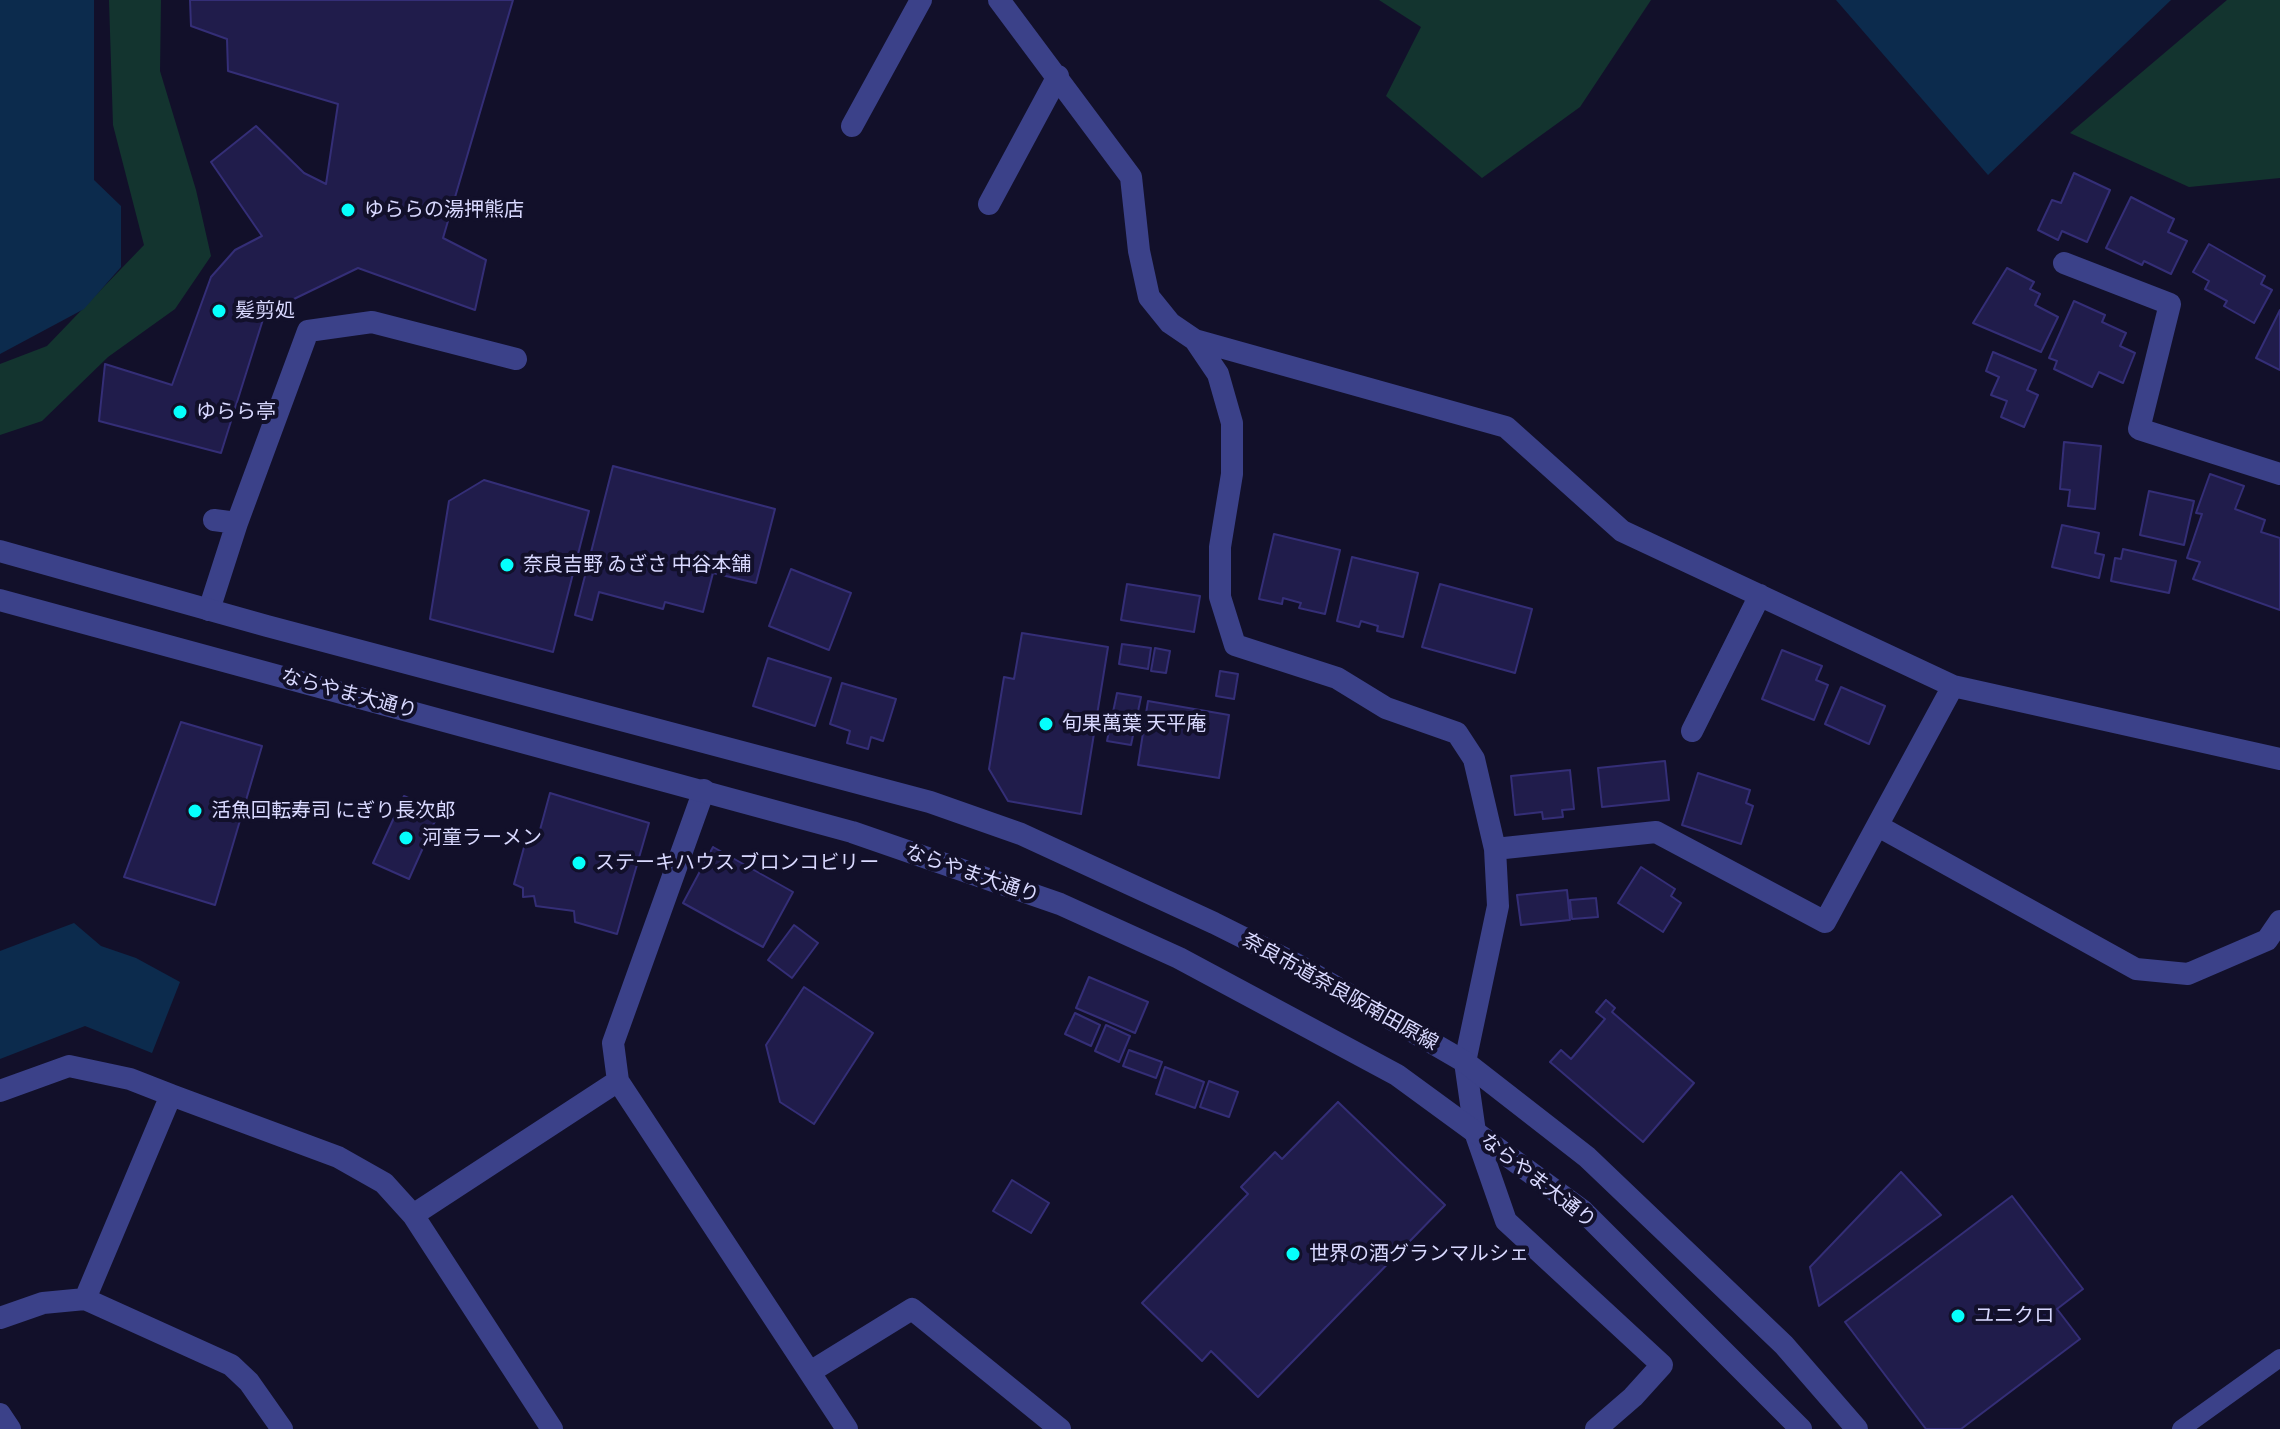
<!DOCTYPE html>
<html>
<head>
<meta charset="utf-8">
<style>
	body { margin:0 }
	canvas { display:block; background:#12102a }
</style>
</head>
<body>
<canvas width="2280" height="1429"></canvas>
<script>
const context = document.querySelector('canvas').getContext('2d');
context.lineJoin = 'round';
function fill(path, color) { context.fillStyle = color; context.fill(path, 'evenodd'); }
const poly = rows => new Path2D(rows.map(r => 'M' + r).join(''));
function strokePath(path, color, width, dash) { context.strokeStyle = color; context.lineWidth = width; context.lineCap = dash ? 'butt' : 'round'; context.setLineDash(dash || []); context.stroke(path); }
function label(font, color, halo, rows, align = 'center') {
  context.font = font + ' "PT Sans Narrow","Noto Sans JP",sans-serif'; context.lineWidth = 8; context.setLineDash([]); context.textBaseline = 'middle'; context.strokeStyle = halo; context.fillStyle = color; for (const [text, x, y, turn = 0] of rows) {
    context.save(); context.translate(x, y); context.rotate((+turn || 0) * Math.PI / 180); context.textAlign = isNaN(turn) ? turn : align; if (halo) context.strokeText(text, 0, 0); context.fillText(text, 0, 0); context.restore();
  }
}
fill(poly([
	[109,0,161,0,160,71,196,190,211,256,175,309,108,357,42,421,0,435,0,364,47,346,144,245,113,125],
	[1379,0,1651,0,1580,107,1482,178,1386,96,1421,27],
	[2227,0,2280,0,2280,178,2189,187,2070,133]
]), '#13342f');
fill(poly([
	[0,0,94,0,94,180,121,206,121,267,84,309,0,354],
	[1836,0,2171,0,1988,175],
	[74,923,101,946,136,958,180,982,152,1053,85,1026,0,1059,0,951]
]), '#0c2b4d');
const building = poly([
	[190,0,513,0,443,238,486,260,475,310,358,268,265,313,221,453,99,421,105,364,172,385,211,277,235,250,262,236,211,162,256,126,304,173,326,184,338,104,228,71,227,39,191,26,190,0],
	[2074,173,2110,190,2087,242,2062,231,2058,240,2038,230,2052,200,2061,203,2074,173],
	[2131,197,2174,219,2168,232,2187,241,2171,274,2144,261,2142,265,2106,248,2131,197],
	[2209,244,2265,276,2261,284,2272,290,2254,323,2224,306,2227,301,2205,289,2209,281,2193,272,2209,244],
	[2007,268,2034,282,2030,289,2040,294,2035,305,2058,317,2041,352,1973,323,2007,268],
	[2074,301,2105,315,2102,322,2126,333,2120,346,2135,353,2123,383,2099,372,2092,387,2054,369,2057,361,2049,358,2074,301],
	[2280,310,2280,370,2256,358,2280,310],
	[1993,352,2036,370,2027,390,2038,395,2024,427,2001,417,2007,401,1991,395,1999,377,1986,371,1993,352],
	[2064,442,2101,446,2095,509,2068,506,2070,490,2060,489,2064,442],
	[613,466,775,509,756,583,713,573,703,612,665,602,663,609,599,592,592,620,575,615,613,466],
	[2210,474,2244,486,2235,509,2265,520,2261,532,2280,538,2280,610,2193,579,2200,562,2187,558,2202,514,2196,513,2210,474],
	[484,480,589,511,553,652,430,619,449,501,484,480],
	[2149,491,2194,501,2184,545,2140,535,2149,491],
	[2062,525,2099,533,2095,553,2104,555,2099,578,2052,567,2062,525],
	[1274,534,1340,550,1325,614,1299,608,1301,603,1283,598,1282,604,1259,599,1274,534],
	[2123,549,2176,561,2169,593,2111,581,2115,558,2121,559,2123,549],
	[1352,557,1418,573,1403,637,1377,631,1378,626,1361,621,1359,627,1337,621,1352,557],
	[791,569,851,593,829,650,769,626,791,569],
	[1127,584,1200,596,1194,632,1121,620,1127,584],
	[1440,584,1532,609,1515,673,1422,647,1440,584],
	[1022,633,1108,647,1081,814,1008,801,989,769,1004,677,1014,679,1022,633],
	[1122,644,1151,648,1148,669,1119,664,1122,644],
	[1155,648,1170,651,1166,673,1151,671,1155,648],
	[1782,650,1822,666,1816,680,1828,685,1814,720,1762,699,1782,650],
	[768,658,831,678,815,726,753,706,768,658],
	[1220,671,1238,674,1234,699,1216,696,1220,671],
	[842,683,896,699,883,741,871,737,868,749,847,743,850,731,830,724,842,683],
	[1841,687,1885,706,1869,744,1825,724,1841,687],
	[1117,693,1141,697,1131,745,1107,741,1117,693],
	[1148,701,1229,715,1219,778,1138,765,1148,701],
	[181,722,262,746,215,905,124,877,181,722],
	[1665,761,1669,800,1602,807,1598,768,1665,761],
	[1570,770,1574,809,1562,810,1563,817,1543,819,1542,812,1515,815,1511,776,1570,770],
	[1698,773,1750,790,1746,803,1753,806,1741,844,1682,825,1698,773],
	[550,793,649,823,617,934,575,922,574,911,536,906,534,896,523,897,523,888,514,884,526,840,537,841,550,793],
	[404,796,439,812,409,879,373,863,404,796],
	[713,847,793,892,763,947,683,903,713,847],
	[1641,867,1675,889,1671,896,1681,903,1663,932,1618,903,1641,867],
	[1567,890,1570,920,1521,925,1517,895,1567,890],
	[1596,898,1598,917,1572,919,1570,900,1596,898],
	[794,925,818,943,792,978,768,960,794,925],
	[1089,977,1148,1002,1135,1033,1076,1008,1089,977],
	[804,987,873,1033,814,1124,780,1102,766,1045,804,987],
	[1606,1000,1615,1008,1612,1012,1694,1083,1643,1142,1550,1062,1561,1050,1571,1059,1605,1019,1596,1012,1606,1000],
	[1075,1013,1100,1025,1091,1046,1065,1034,1075,1013],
	[1106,1025,1130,1036,1119,1062,1095,1051,1106,1025],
	[1129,1050,1162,1062,1156,1078,1123,1066,1129,1050],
	[1165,1067,1204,1082,1195,1108,1156,1094,1165,1067],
	[1209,1081,1238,1092,1229,1117,1200,1107,1209,1081],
	[1338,1102,1445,1205,1258,1397,1211,1351,1202,1361,1142,1303,1248,1194,1241,1187,1275,1152,1282,1159,1338,1102],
	[1901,1172,1941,1215,1819,1306,1810,1267,1901,1172],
	[1012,1180,1049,1203,1031,1233,993,1211,1012,1180],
	[2012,1196,2083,1289,2057,1309,2080,1339,1961,1429,1926,1429,1845,1322,2012,1196]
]);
fill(building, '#201c4b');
strokePath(building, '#342e77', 2);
strokePath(poly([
	[2181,1429,2280,1358]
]), '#3b4189', 18);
strokePath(poly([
	[999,0,1131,177,1139,251,1149,297,1170,323,1195,340,1218,374,1232,423,1232,474,1220,547,1220,597,1235,645,1337,678,1386,708,1457,733,1474,759,1495,849,1498,906,1465,1062,1475,1132,1506,1221,1662,1365,1633,1397,1596,1429],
	[852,126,921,0],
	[989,204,1058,76],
	[2064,263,2170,304,2139,429,2280,474],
	[1195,340,1506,427,1622,531,1953,686,2280,759],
	[237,523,308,331,372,322,516,359],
	[209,610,237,523,214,520],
	[1692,731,1760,595],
	[1878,826,2136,969,2188,974,2267,940,2280,921],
	[1495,849,1656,832,1825,922,1953,686],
	[618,1081,613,1043,704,790],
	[0,1091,69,1066,130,1079,171,1095,85,1299],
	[171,1095,338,1157,384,1183,413,1215,552,1429],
	[413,1215,618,1081,847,1429],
	[0,1318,43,1303,85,1299,231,1365,249,1382,282,1429],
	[810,1372,912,1309,1060,1429],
	[0,1414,10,1429]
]), '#3b4189', 22);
strokePath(poly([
	[0,551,267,626,930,802,1021,834,1214,923,1298,965,1465,1062,1587,1157,1784,1345,1857,1429],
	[0,600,852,832,1060,904,1179,958,1397,1075,1583,1211,1801,1429]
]), '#3b4189', 22);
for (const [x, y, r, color] of [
	[348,210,8,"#05fffc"],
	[219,311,8,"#05fffc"],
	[180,412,8,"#05fffc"],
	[507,565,8,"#05fffc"],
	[1046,724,8,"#05fffc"],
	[195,811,8,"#05fffc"],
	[406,838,8,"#05fffc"],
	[579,863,8,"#05fffc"],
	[1293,1254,8,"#05fffc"],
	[1958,1316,8,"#05fffc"]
]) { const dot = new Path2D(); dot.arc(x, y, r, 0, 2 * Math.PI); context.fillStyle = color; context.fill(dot); strokePath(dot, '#12102a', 3); }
label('20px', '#d9d9ff', '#12102a', [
	["ゆららの湯押熊店",364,210],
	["髪剪処",235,311],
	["ゆらら亭",196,412],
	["奈良吉野 ゐざさ 中谷本舗",523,565],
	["旬果萬葉 天平庵",1062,724],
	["活魚回転寿司 にぎり長次郎",211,811],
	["河童ラーメン",422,838],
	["ステーキハウス ブロンコビリー",595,863],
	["世界の酒グランマルシェ",1309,1254],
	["ユニクロ",1974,1316]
], 'left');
label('20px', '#d9d9ff', '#12102a', [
	["ならやま大通り",349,694,15],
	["ならやま大通り",972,874,19],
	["奈良市道奈良阪南田原線",1340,992,29],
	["ならやま大通り",1538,1181,38]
]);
</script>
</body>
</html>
